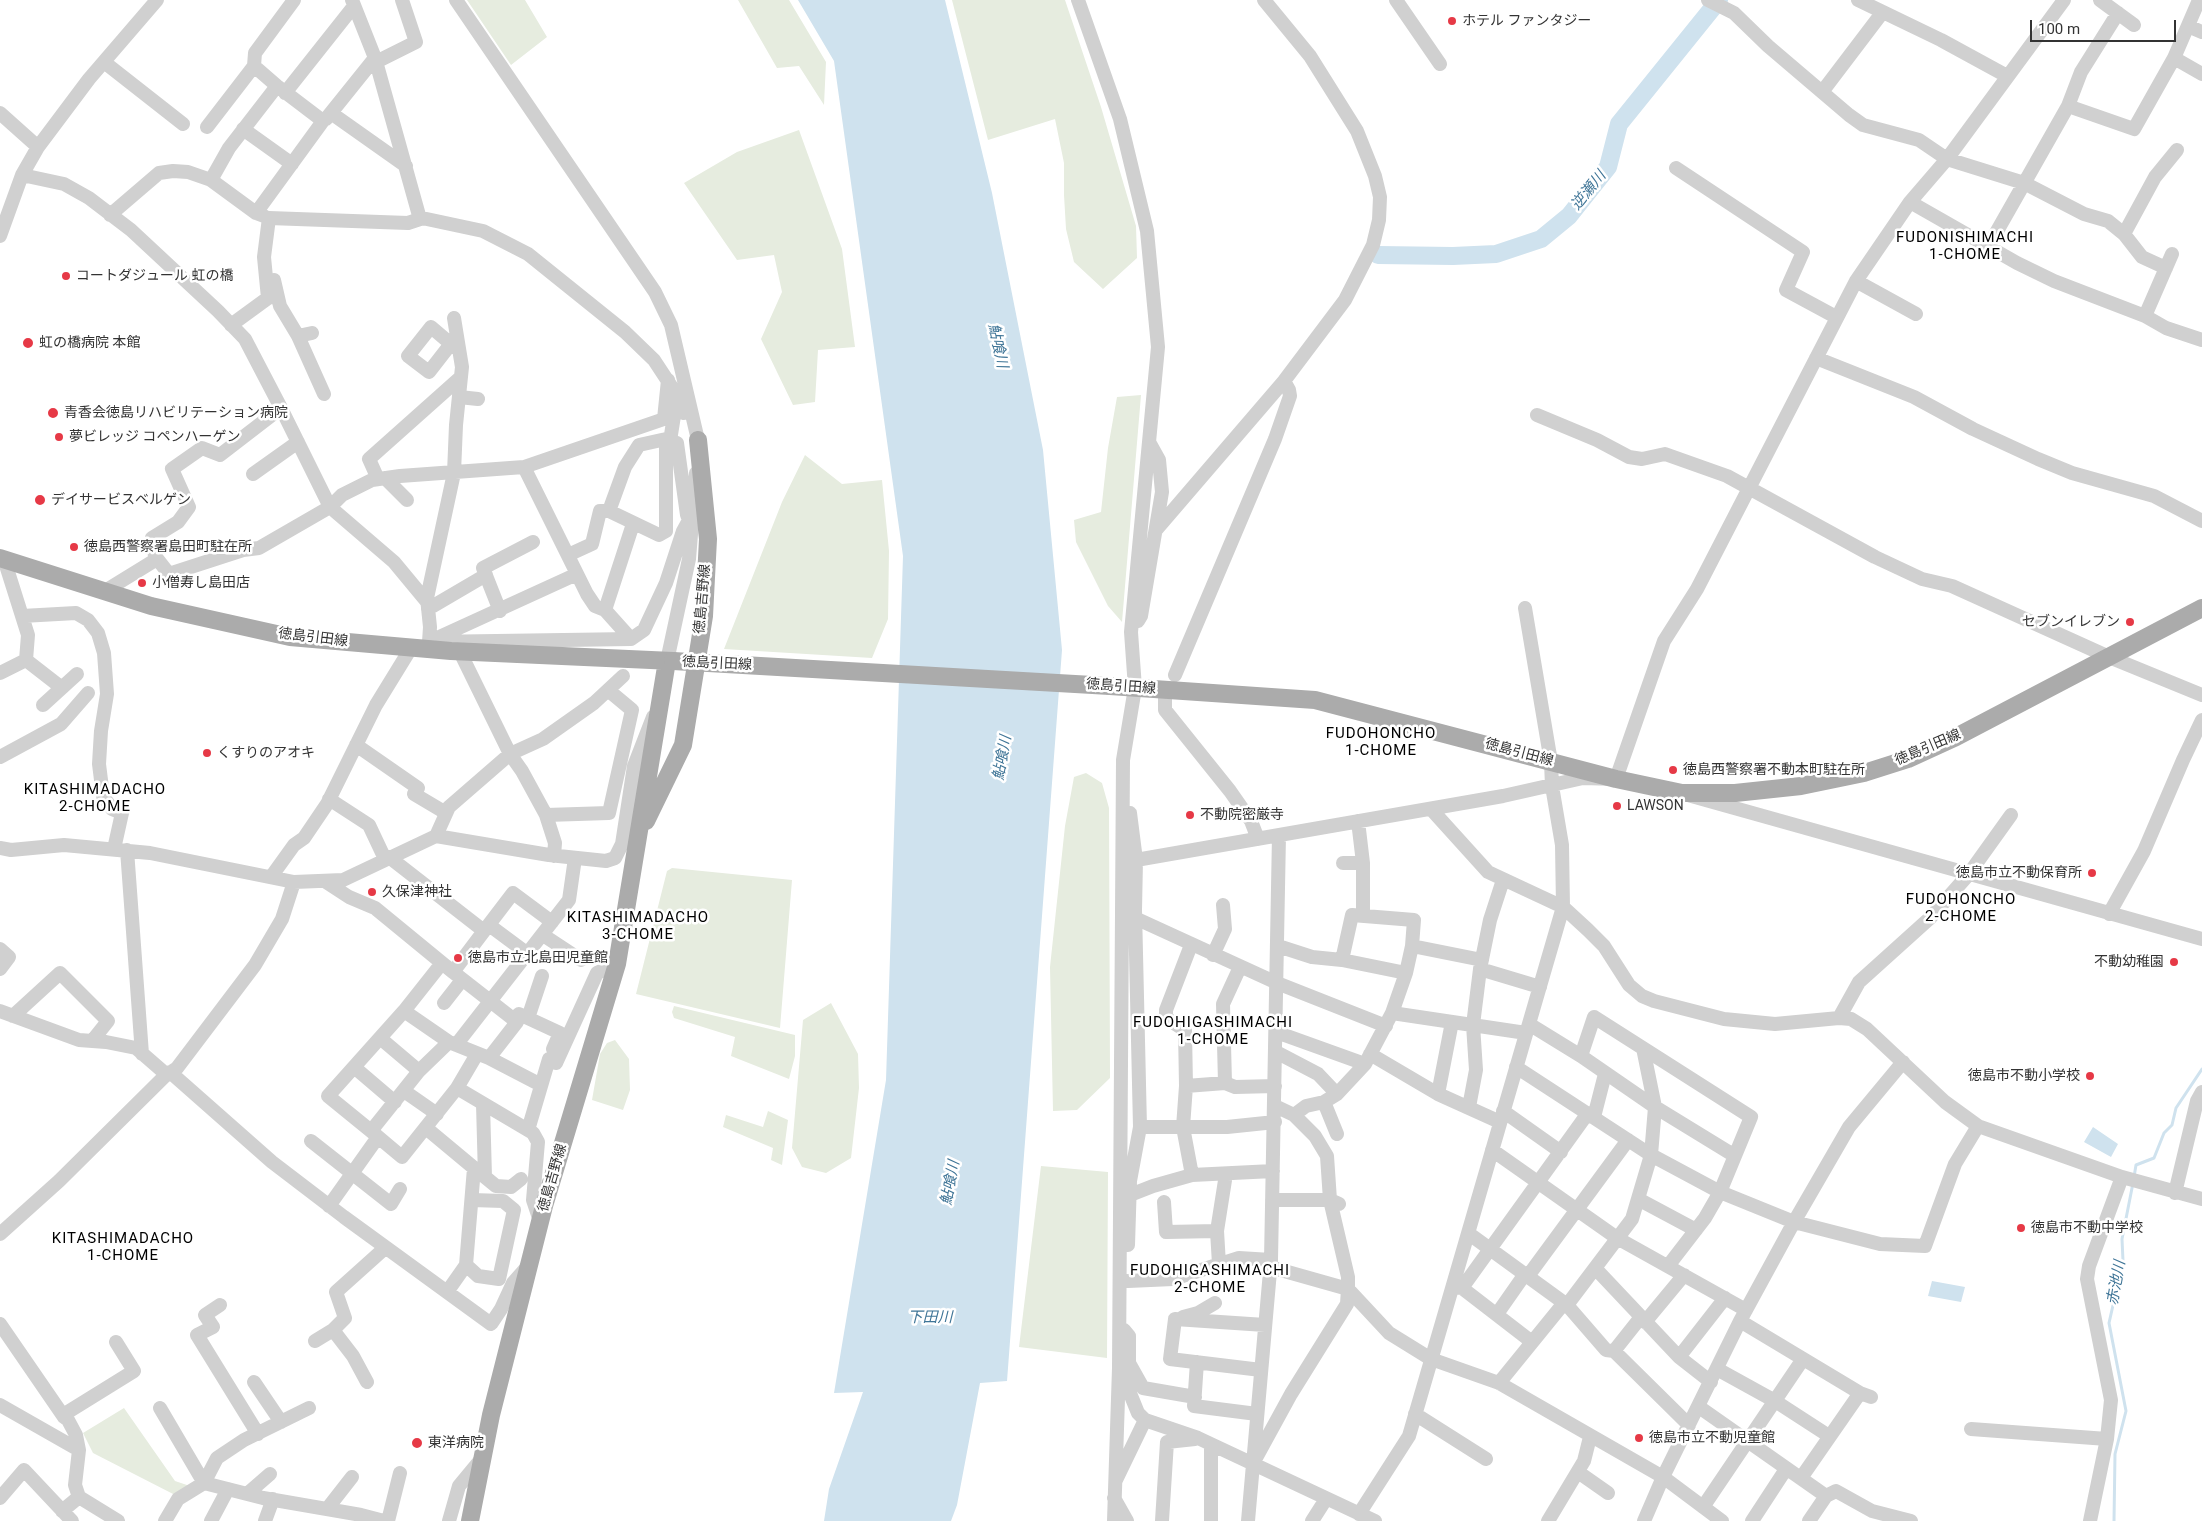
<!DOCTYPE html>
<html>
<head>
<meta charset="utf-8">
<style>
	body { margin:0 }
	#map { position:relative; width:2202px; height:1521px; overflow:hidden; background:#fff; font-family:Roboto,sans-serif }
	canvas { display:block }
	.scale { position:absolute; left:2030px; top:20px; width:146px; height:22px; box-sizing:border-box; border:2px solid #333; border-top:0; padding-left:6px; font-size:15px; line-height:18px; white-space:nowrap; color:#333; -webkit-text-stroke:4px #fff; paint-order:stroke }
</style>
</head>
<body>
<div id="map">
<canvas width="2202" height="1521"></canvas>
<div class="scale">100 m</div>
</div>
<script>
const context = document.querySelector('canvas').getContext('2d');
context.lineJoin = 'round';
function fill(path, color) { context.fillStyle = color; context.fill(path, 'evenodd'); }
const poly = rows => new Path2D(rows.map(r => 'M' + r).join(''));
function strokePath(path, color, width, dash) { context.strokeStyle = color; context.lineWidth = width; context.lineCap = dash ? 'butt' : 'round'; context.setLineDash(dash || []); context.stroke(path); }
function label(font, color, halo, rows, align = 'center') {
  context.font = font + ' Roboto,"Noto Sans JP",sans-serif'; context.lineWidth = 5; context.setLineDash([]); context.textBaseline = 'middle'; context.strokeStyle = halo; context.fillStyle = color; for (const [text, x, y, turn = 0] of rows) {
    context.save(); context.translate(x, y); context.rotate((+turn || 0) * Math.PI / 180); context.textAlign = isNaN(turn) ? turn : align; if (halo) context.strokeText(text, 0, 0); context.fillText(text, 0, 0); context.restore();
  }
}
fill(poly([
	[467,0,525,0,547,37,511,65],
	[738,0,789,0,826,62,824,105,799,66,777,68],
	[952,0,1065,0,1101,107,1136,226,1137,258,1103,289,1074,262,1066,229,1064,195,1064,163,1055,119,988,140],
	[799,130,842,249,855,347,818,350,815,402,793,405,761,339,782,292,774,255,737,260,684,183,737,152],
	[1141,395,1122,622,1108,606,1076,542,1074,520,1101,512,1108,448,1117,397],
	[805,455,842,484,882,480,889,551,888,619,872,658,724,649,782,502],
	[1086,773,1102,783,1109,808,1110,1078,1077,1110,1053,1111,1050,967,1065,826,1074,777],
	[672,868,792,880,780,1028,636,994,667,871],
	[831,1003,858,1054,859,1088,851,1158,826,1173,802,1167,792,1148,803,1020],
	[674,1006,795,1035,795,1056,789,1079,731,1056,735,1037,674,1018,672,1012],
	[615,1040,629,1059,630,1090,623,1110,592,1100,600,1054,607,1043],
	[768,1111,788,1120,782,1165,771,1160,773,1148,723,1127,726,1115,763,1127],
	[1041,1166,1108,1172,1107,1358,1019,1347],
	[124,1408,175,1481,190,1486,177,1496,93,1453,83,1433]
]), '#e6ecdf');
fill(poly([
	[798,0,945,0,992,193,1043,450,1062,650,1007,1381,980,1383,957,1505,951,1521,824,1521,829,1489,863,1392,834,1393,886,1080,903,556,834,61],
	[2093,1127,2118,1144,2111,1157,2084,1142],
	[1932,1281,1965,1287,1961,1302,1928,1296]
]), '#cfe2ee');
strokePath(poly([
	[2134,1177,2136,1165,2154,1158,2164,1133,2172,1125,2176,1108,2202,1069],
	[2114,1521,2115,1454,2126,1411,2109,1323,2123,1261,2122,1239,2133,1183]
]), '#cfe2ee', 3);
strokePath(poly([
	[1378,255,1453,256,1496,254,1541,239,1569,216,1608,167,1619,124,1719,0]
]), '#cfe2ee', 18);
strokePath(poly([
	[456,0,655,292,671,325,698,440,697,449],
	[1078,0,1120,119,1147,231,1158,347,1131,632,1135,688,1123,760,1119,1368,1114,1521],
	[1396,0,1440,64],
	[1708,0,1734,13,1768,46,1849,115,1863,125,1919,140,1947,159,2024,183,2084,214,2108,221,2124,234,2142,257,2166,268],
	[1858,0,1941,40,2007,76],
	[2100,0,2134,25],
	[2188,26,2202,32],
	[2174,58,2202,74],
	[104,62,183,124],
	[376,62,416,42,402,0],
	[254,66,277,86,323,121,256,213],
	[1822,92,1882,13],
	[285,93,354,6],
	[2068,106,2134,129,2174,58,2199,0],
	[0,113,38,147],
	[331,113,406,166],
	[326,119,375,58],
	[207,127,254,66,255,53,294,0],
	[243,129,292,164],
	[1676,168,1803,252,1786,290,1836,317],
	[22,175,64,184,89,198,131,230,218,311,245,339,281,408],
	[211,180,229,148,277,86],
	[1910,202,2017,263,2054,281,2145,316,2166,328,2202,340],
	[110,215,159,173,173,171,188,172,211,180,256,213,264,216],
	[422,218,483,231,528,254,625,332,654,360,677,395,684,413],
	[2124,234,2155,177,2177,150],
	[0,236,22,175,38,147,89,79,157,0],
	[1988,247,2068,106,2081,72,2118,13],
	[274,280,280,306,298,336,324,394],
	[1856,281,1916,314],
	[268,298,264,257,269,218,408,223,420,219,375,58,352,0],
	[2145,316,2172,254],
	[231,325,268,298,277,296],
	[298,336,312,333],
	[451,344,431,327,408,356,429,372,457,336],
	[1816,358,1914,397,1973,429,2038,459,2072,473,2154,496,2202,521],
	[459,397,478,399],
	[1537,415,1597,440,1629,457,1642,459,1665,454,1727,476,1875,557,1922,579,1952,586,2109,657,2202,695],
	[670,441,677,397],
	[524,467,587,594,595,606,605,610,631,639],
	[253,474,298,442],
	[385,478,407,500],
	[378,479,369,459,461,377],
	[609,511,625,467,639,445,666,439],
	[1156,530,1284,381,1345,300,1373,245,1379,220,1380,197,1375,176,1357,131,1310,56,1264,0],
	[568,555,592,544,600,511,609,511,659,535,666,531,666,439,677,443,687,515],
	[105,591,157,559],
	[428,603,394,562,330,507,259,548,243,550,169,574,155,556,152,538,178,522,189,507,172,469,202,448,220,455,281,408,330,507,342,495,372,480,400,476,524,467,664,419,668,380],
	[428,609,486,575],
	[605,610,633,524],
	[500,611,483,568,533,542],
	[22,616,76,613,88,620,98,633,104,653,107,694,101,731,99,764,103,796,112,809,122,813,114,849],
	[1138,621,1141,616,1162,492,1159,460,1149,442],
	[437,638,577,574],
	[429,642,631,639,644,630,666,583,683,531,689,520],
	[425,648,429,642,430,627,427,598,454,473,456,425,462,367,454,318],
	[460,652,510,754,522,771,546,815,555,843,554,856],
	[26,660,62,688],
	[667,661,689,559,696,473],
	[0,673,26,660,28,635,4,559],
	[1175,675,1275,439,1290,396,1289,390,1284,381],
	[1165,698,1165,710,1230,791,1251,821,1258,839],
	[43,705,77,674],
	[356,745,418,788,414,794,446,813],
	[0,757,61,724,88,693],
	[1688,795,2202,939],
	[329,799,369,825,385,859],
	[1431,809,1488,872,1563,907,1588,930,1604,946,1629,985,1642,996,1654,1001,1724,1019,1775,1024,1839,1018,1851,1019,1867,1029,1945,1102,1978,1126,2122,1177,2202,1199],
	[546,815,609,813,632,710,608,690],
	[1358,821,1363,863,1363,916],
	[436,836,449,807,510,754,543,739,594,703,623,676],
	[0,848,11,850,64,845,150,853,294,882,343,880,436,836,549,855,606,861,615,858,622,844,634,766,653,717],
	[127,850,142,1054],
	[389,857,484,931,513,893,552,922],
	[1136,860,1503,796,1583,778,1616,779,1664,641,1697,589,1856,281,1910,202,1947,159,2064,0],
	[1343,863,1363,863],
	[271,877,294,845,304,838,327,804,376,705,411,648],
	[326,882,349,897,375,908,453,972,517,1022,489,1058],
	[2109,914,2144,851,2183,760,2202,720],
	[1135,918,1277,983,1386,1026],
	[489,925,528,954],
	[543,935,581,960],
	[1191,945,1166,1010,1166,1018,1185,1030,1186,1086,1183,1127,1192,1175],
	[1278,946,1312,957,1342,960,1406,973],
	[1412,946,1482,960],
	[0,949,9,957,0,969],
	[1213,955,1225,929,1223,905],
	[1480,969,1540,987],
	[453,972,484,931],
	[444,1003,462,980],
	[0,1011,79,1040,106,1042,136,1048,167,1075],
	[404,1011,442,963],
	[1392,1013,1526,1033],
	[13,1016,60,973,108,1021,92,1041],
	[528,1018,542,976],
	[1839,1018,1859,982,1930,918,1968,875,2011,815],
	[514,1019,519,1014,560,1033,553,1049],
	[1529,1024,1581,1056,1655,1107,1735,1156],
	[1276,1032,1365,1064],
	[380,1038,419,1071],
	[449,1042,489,1058,541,1085],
	[456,1045,569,900,575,858],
	[1276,1052,1318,1074,1337,1094],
	[1370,1054,1438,1094,1500,1122],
	[1581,1056,1594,1017,1751,1117,1720,1192,1705,1218,1668,1266],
	[354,1067,395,1102],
	[1516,1067,1651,1155,1720,1192,1794,1222,1880,1244,1925,1246,1955,1164,1978,1126],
	[170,1072,272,1162,344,1217,491,1324,501,1309,513,1283,528,1266],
	[1225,1083,1223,1004,1240,967],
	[1186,1086,1225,1083,1235,1087,1275,1086],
	[457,1088,477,1054],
	[404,1091,437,1114],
	[1438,1094,1452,1022],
	[1324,1102,1337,1134],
	[483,1104,485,1177],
	[1469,1107,1476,1070,1473,1025,1480,969,1490,920,1503,880],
	[1503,1111,1561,1152],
	[1294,1115,1306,1106,1324,1102,1337,1094,1365,1064,1392,1013,1406,973,1412,946,1414,920,1352,915,1342,960],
	[1594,1117,1605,1074],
	[1140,1127,1227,1127,1275,1122],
	[426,1128,474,1168],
	[528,1130,549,1059,556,1063,597,973,617,964],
	[371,1131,419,1071,449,1042,404,1011,328,1096,371,1131,402,1157,457,1088,533,1133,538,1142,533,1200,540,1221],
	[311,1141,391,1204,400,1189],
	[1492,1150,1617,1238,1746,1310],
	[2175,1193,2197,1101,2202,1092],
	[1130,1195,1153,1186,1192,1175,1273,1171],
	[1638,1199,1696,1230],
	[1272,1200,1330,1200,1339,1204],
	[1164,1202,1166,1232,1217,1231],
	[329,1206,378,1137],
	[1468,1233,1567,1305,1606,1350,1614,1351,1689,1425],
	[0,1234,59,1181,165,1076,177,1068,255,965,282,919,294,882],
	[1128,1245,1130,1181,1140,1127,1135,910,1136,860,1130,813],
	[1219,1264,1217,1231,1226,1174],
	[466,1265,478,1276,499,1279,514,1210,503,1201,472,1200],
	[1270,1267,1348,1289,1389,1333,1431,1359,1499,1383,1663,1477,1722,1521],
	[1595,1268,1679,1357,1711,1382],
	[1528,1276,1628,1140],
	[1128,1281,1173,1279,1239,1258,1271,1260],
	[1454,1287,1462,1288,1532,1342],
	[1462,1288,1588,1113],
	[447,1292,466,1265,474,1168,496,1186,511,1187,521,1179],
	[220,1305,205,1315,213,1327,197,1335,258,1434],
	[1567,1305,1632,1219,1651,1155,1655,1107,1643,1048],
	[1497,1314,1525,1274],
	[1183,1317,1198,1313,1215,1303],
	[1740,1321,1860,1393,1871,1397],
	[1645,1322,1684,1275],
	[0,1324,64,1417,68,1420,76,1435,79,1450,75,1485,79,1497],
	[333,1330,353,1356,367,1382],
	[1124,1330,1129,1336,1129,1363,1143,1388,1195,1397],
	[315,1341,333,1330,345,1318,336,1292,385,1248],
	[1614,1351,1641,1317],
	[1679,1357,1725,1298],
	[1197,1362,1194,1406,1257,1414],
	[1717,1369,1775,1401,1829,1436],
	[1261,1370,1170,1359,1175,1319,1265,1325],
	[1121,1371,1138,1413,1145,1420,1198,1438,1375,1521],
	[254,1382,281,1422],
	[1499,1383,1564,1303],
	[0,1405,79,1450],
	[1699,1407,1826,1496],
	[160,1408,204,1483,217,1458,244,1440,309,1408],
	[1415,1414,1486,1459],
	[63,1415,134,1371,116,1342],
	[1971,1429,2107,1439],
	[1211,1445,1211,1521],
	[1256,1458,1291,1394,1347,1304,1348,1289,1348,1277,1330,1200,1327,1156,1315,1136,1294,1115,1275,1106],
	[1578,1472,1608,1493],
	[1801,1478,1860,1393],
	[1116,1480,1145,1420],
	[247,1494,270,1474],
	[0,1498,24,1470,72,1521],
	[1114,1498,1127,1521],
	[1703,1507,1803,1359],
	[327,1509,352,1477],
	[62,1511,79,1497,118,1521],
	[1359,1514,1409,1436,1563,907,1562,845,1552,786,1551,762,1525,608],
	[165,1521,178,1499,204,1483,263,1498,361,1515,384,1521],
	[211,1521,228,1489],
	[265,1521,273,1499],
	[388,1521,400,1473],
	[449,1521,459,1486,483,1457],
	[1162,1521,1167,1442,1195,1439],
	[1248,1521,1271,1260,1279,835],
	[1312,1521,1326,1499],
	[1548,1521,1584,1461,1590,1437],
	[1644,1521,1663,1477,1740,1321,1794,1222,1849,1127,1903,1062],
	[1752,1521,1786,1469],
	[1809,1521,1826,1496,1836,1491,1872,1511,1911,1521],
	[2090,1521,2107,1439,2111,1400,2087,1279,2089,1266,2122,1177]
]), '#d0d0d0', 14);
strokePath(poly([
	[0,558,151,606,290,637,451,651,673,661],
	[1110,686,1315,700,1616,779,1682,793,1735,793,1801,786,1864,773,1908,759,1956,737,2202,608],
	[646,821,683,745,704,616,708,539,698,440],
	[470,1521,491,1415,544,1206,617,964,667,661]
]), '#ababab', 18);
strokePath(poly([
	[673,661,1110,686]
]), '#ababab', 18);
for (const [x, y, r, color] of [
	[1452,21,5,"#e63946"],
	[66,276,5,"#e63946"],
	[28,343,6,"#e63946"],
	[53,413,6,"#e63946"],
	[59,437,5,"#e63946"],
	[40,500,6,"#e63946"],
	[74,547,5,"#e63946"],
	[142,583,5,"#e63946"],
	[2130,622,5,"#e63946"],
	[207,753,5,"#e63946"],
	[1673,770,5,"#e63946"],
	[1617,806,5,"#e63946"],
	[1190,815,5,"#e63946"],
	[2092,873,5,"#e63946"],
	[372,892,5,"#e63946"],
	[458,958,5,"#e63946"],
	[2174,962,5,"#e63946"],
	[2090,1076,5,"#e63946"],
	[2021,1228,5,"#e63946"],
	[1639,1438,5,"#e63946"],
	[417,1443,6,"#e63946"]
]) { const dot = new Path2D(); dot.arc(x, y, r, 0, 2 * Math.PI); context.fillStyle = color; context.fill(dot); strokePath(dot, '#fff', 2); }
label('14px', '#333', '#fff', [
	["ホテル ファンタジー",1462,21],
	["コートダジュール 虹の橋",76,276],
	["虹の橋病院 本館",39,343],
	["青香会徳島リハビリテーション病院",64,413],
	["夢ビレッジ コペンハーゲン",69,437],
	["デイサービスベルゲン",51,500],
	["徳島西警察署島田町駐在所",84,547],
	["小僧寿し島田店",152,583],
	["セブンイレブン",2120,622,"right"],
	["くすりのアオキ",217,753],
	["徳島西警察署不動本町駐在所",1683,770],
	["LAWSON",1627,806],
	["不動院密厳寺",1200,815],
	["徳島市立不動保育所",2082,873,"right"],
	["久保津神社",382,892],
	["徳島市立北島田児童館",468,958],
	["不動幼稚園",2164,962,"right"],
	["徳島市不動小学校",2080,1076,"right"],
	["徳島市不動中学校",2031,1228],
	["徳島市立不動児童館",1649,1438],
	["東洋病院",428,1443]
], 'left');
label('14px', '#333', '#fff', [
	["徳島吉野線",703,599,-85],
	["徳島引田線",313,638,7],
	["徳島引田線",717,664,3],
	["徳島引田線",1121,687,4],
	["徳島引田線",1928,748,-23],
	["徳島引田線",1519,753,15],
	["徳島吉野線",553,1178,-74]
]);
label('italic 15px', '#3f7597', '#fff', [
	["逆瀬川",1589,191,-51],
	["鮎喰川",997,346,78],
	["鮎喰川",1003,758,-80],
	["鮎喰川",951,1183,-79],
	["赤池川",2117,1283,-80],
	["下田川",930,1318]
]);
context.letterSpacing = '1px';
label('15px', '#000', '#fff', [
	["FUDONISHIMACHI",1965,238],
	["1-CHOME",1965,255],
	["FUDOHONCHO",1381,734],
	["1-CHOME",1381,751],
	["KITASHIMADACHO",95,790],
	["2-CHOME",95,807],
	["FUDOHONCHO",1961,900],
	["2-CHOME",1961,917],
	["KITASHIMADACHO",638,918],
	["3-CHOME",638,935],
	["FUDOHIGASHIMACHI",1213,1023],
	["1-CHOME",1213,1040],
	["KITASHIMADACHO",123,1239],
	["1-CHOME",123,1256],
	["FUDOHIGASHIMACHI",1210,1271],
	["2-CHOME",1210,1288]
]);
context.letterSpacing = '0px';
</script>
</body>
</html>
